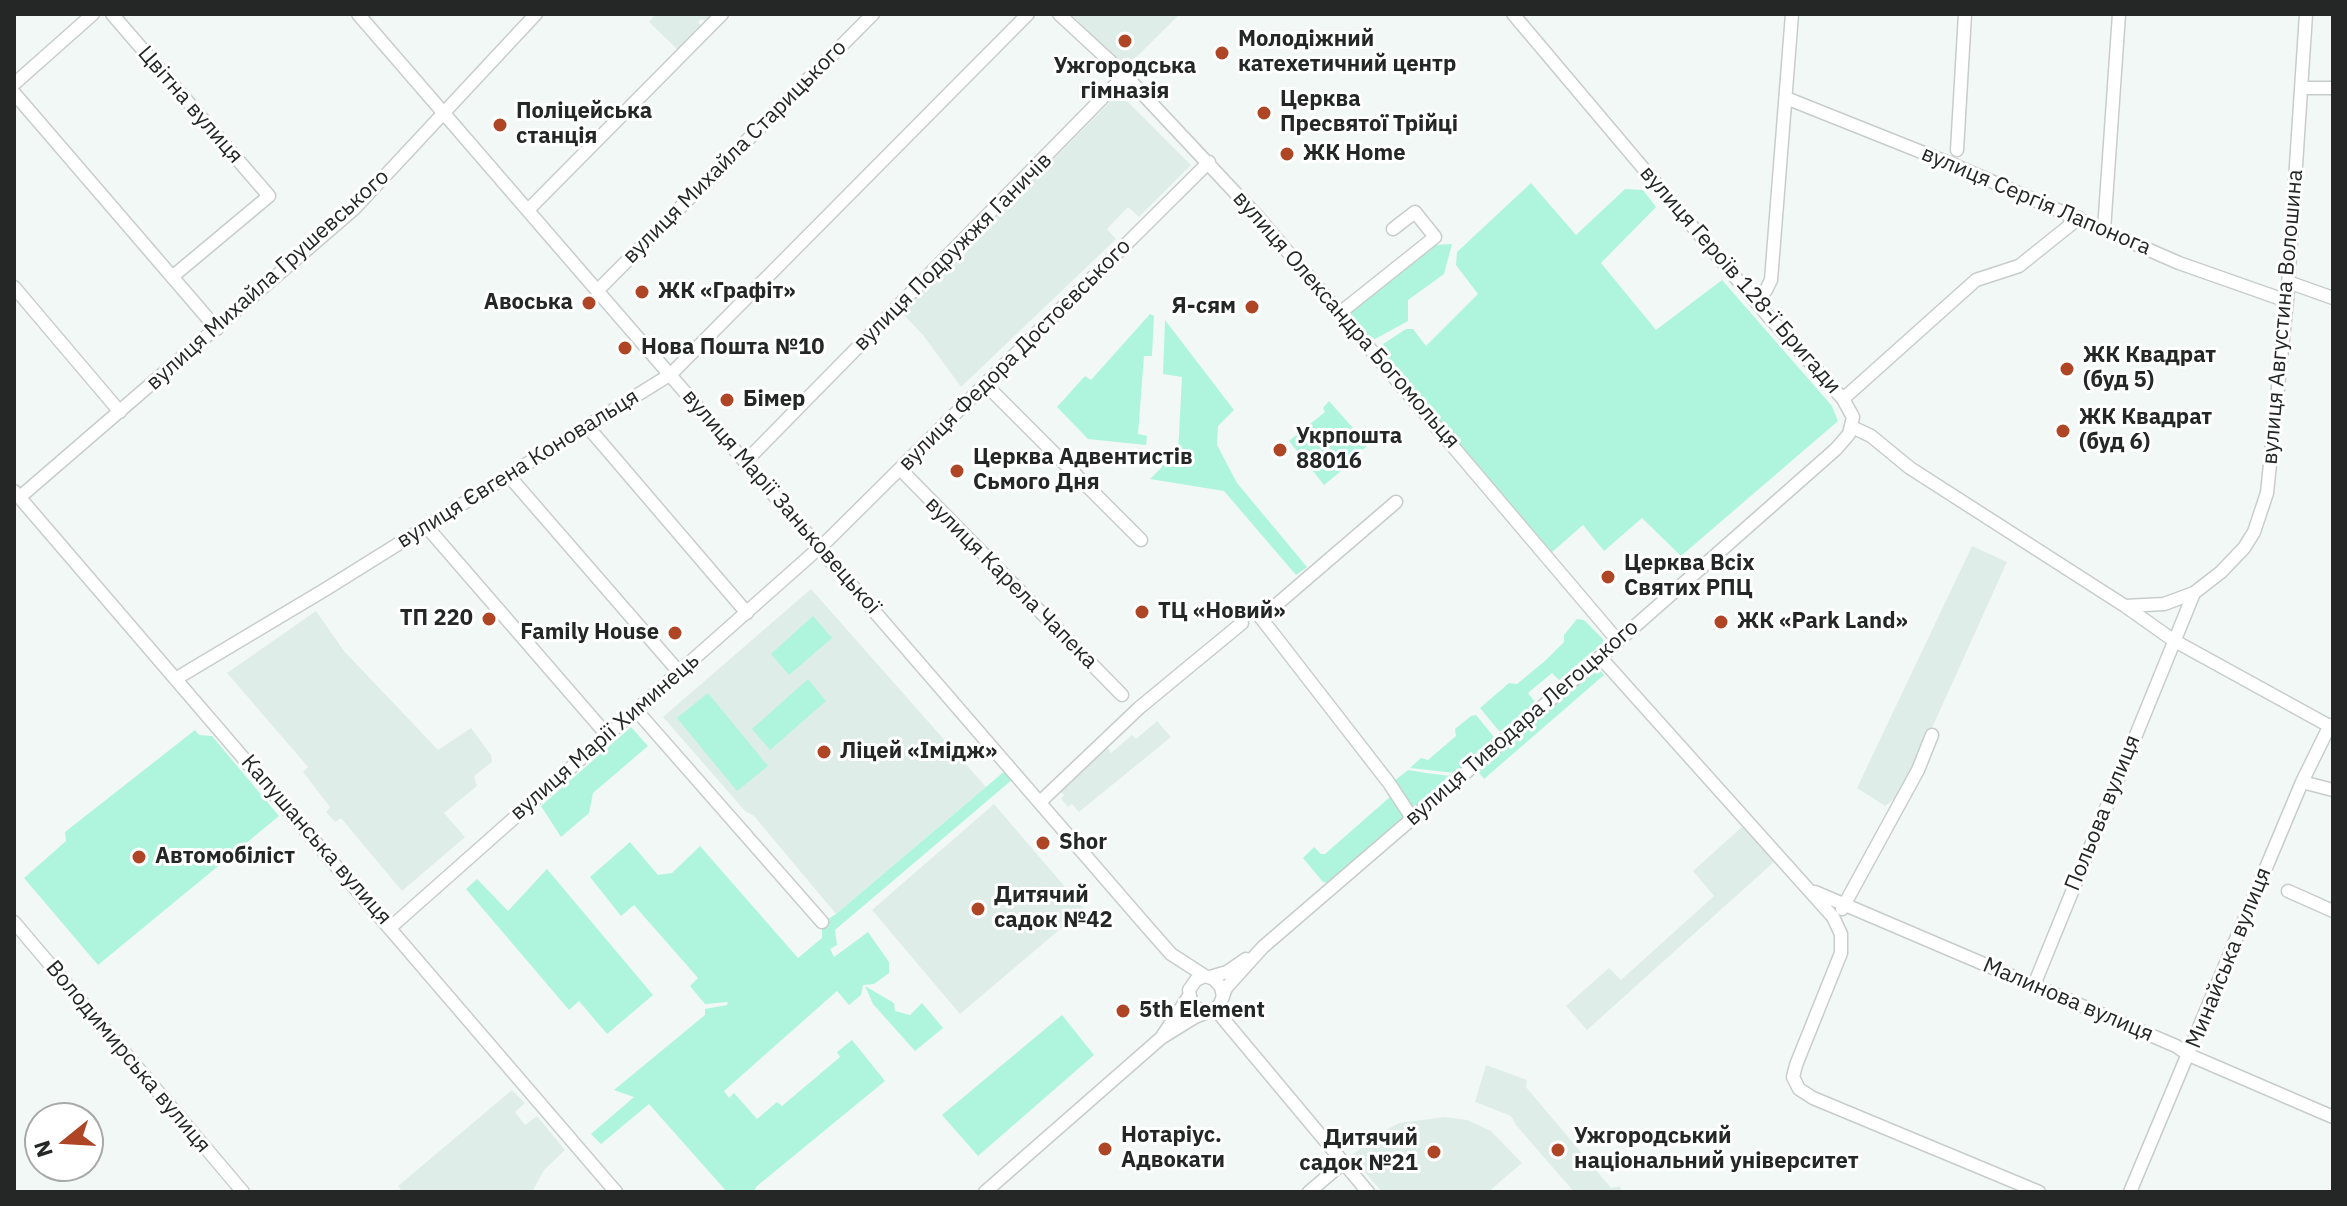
<!DOCTYPE html>
<html>
<head>
<meta charset="utf-8">
<style>
	body { margin:0 }
	#map { position:relative; width:2347px; height:1206px; overflow:hidden; background:#f2f8f5; font-family:"IBM Plex Sans",sans-serif }
	canvas { display:block }
	.frame { position:absolute; inset:0; border:16px solid #252727; pointer-events:none }
	.north { position:absolute; left:24px; top:1102px; width:80px; height:80px; box-sizing:border-box; background:#fff; border:2px solid #a8a9a9; border-radius:50%; rotate:252deg; font-size:22px; font-weight:700; line-height:32px; text-align:center; color:#252727 }
	.north::after { content:''; display:block; margin:auto; width:28px; height:36px; background:#ae4625; clip-path:polygon(50% 0,100% 100%,50% 72%,0 100%) }
</style>
</head>
<body>
<div id="map">
<canvas width="2347" height="1206"></canvas>
<div class="frame"></div>
<div class="north">N</div>
</div>
<script>
const context = document.querySelector('canvas').getContext('2d');
context.lineJoin = 'round';
function fill(path, color) { context.fillStyle = color; context.fill(path, 'evenodd'); }
const poly = rows => new Path2D(rows.map(r => 'M' + r).join(''));
function strokePath(path, color, width, dash) { context.strokeStyle = color; context.lineWidth = width; context.lineCap = dash ? 'butt' : 'round'; context.setLineDash(dash || []); context.stroke(path); }
function label(font, color, halo, rows, align = 'center') {
  context.font = font + ' "IBM Plex Sans",sans-serif'; context.lineWidth = 6; context.setLineDash([]); context.textBaseline = 'middle'; context.strokeStyle = halo; context.fillStyle = color; for (const [text, x, y, turn = 0] of rows) {
    context.save(); context.translate(x, y); context.rotate((+turn || 0) * Math.PI / 180); context.textAlign = isNaN(turn) ? turn : align; if (halo) context.strokeText(text, 0, 0); context.fillText(text, 0, 0); context.restore();
  }
}
fill(poly([
	[656,14,714,14,706,22,702,19,698,22,702,27,679,51,649,22],
	[1071,14,1180,14,1125,68],
	[1119,93,1191,165,1139,217,1128,207,1107,229,1116,239,961,387,923,335,901,312],
	[1972,546,2007,562,1903,792,1885,806,1857,788],
	[811,589,986,787,836,914,754,816,745,811,663,717],
	[316,611,344,651,438,750,471,728,491,755,492,762,474,776,477,786,444,813,465,837,402,891,341,818,335,822,326,812,330,807,303,772,308,767,227,673],
	[1157,721,1171,737,1079,812,1072,804,1068,807,1061,799,1064,795,1060,791,1106,746,1111,753,1132,735,1136,739],
	[994,804,1084,909,960,1014,872,910],
	[1743,826,1775,861,1587,1030,1566,1006,1609,968,1621,980,1714,896,1693,871],
	[1486,1065,1527,1080,1526,1087,1611,1188,1620,1186,1621,1192,1574,1192,1516,1125,1511,1116,1475,1102],
	[512,1090,525,1103,515,1112,525,1125,537,1116,565,1150,544,1170,532,1192,403,1192,398,1186],
	[1445,1117,1467,1120,1491,1131,1522,1163,1488,1192,1382,1192,1351,1156,1379,1134,1399,1123]
]), '#dfede8');
fill(poly([
	[1531,183,1576,235,1625,189,1643,190,1656,207,1601,263,1656,330,1722,280,1832,406,1838,421,1681,556,1642,518,1604,551,1583,525,1551,553,1378,350,1380,346,1406,329,1413,329,1426,346,1478,294,1456,265,1457,252],
	[1452,244,1444,274,1408,300,1408,321,1375,339,1365,334,1347,311,1435,245],
	[1150,314,1154,316,1152,356,1144,356,1138,434,1147,436,1146,445,1088,439,1057,407,1085,376,1091,380],
	[1165,320,1234,410,1218,426,1217,445,1237,483,1307,567,1296,575,1224,491,1150,479,1162,467,1162,454,1178,453,1182,377,1163,374],
	[1329,401,1368,445,1360,452,1362,454,1324,485,1289,441,1325,412,1323,408],
	[813,616,832,638,789,675,771,654],
	[1577,619,1584,620,1603,639,1603,643,1559,680,1552,673,1528,693,1535,702,1502,731,1499,731,1480,708,1509,683,1517,684,1546,660,1564,642,1564,635],
	[1596,666,1604,675,1484,779,1477,770],
	[808,679,826,701,770,750,752,729],
	[708,693,768,766,737,791,677,718],
	[1476,715,1494,737,1455,773,1410,768,1421,758,1428,760,1456,736,1455,729,1471,716],
	[631,727,648,746,593,793,589,813,561,837,541,806],
	[195,730,199,735,212,736,279,816,98,965,24,878,66,841,65,832],
	[1006,770,1013,779,835,930,837,945,830,949,834,957,868,932,889,962,889,973,874,984,863,985,861,995,849,1005,837,991,724,1091,729,1098,734,1093,757,1119,777,1102,782,1106,840,1057,837,1052,852,1040,885,1081,757,1186,753,1192,727,1192,649,1104,601,1144,591,1134,634,1097,614,1090,705,1015,705,1009,727,1005,728,1002,705,1004,690,986,698,978,634,905,621,916,590,877,630,842,658,875,672,873,700,846,798,958,822,938,822,930,819,925,836,914],
	[1408,770,1426,773,1451,776,1414,809,1411,809,1393,782],
	[1391,796,1403,813,1403,819,1329,883,1323,882,1303,858,1314,847,1321,854,1325,854],
	[547,869,653,995,607,1034,579,1001,569,1010,466,889,477,879,508,911],
	[865,986,894,1003,895,1011,910,1015,922,1003,943,1028,915,1051,873,1004],
	[1062,1015,1094,1055,978,1156,942,1115]
]), '#aff5dd');
const minor = poly([
	[112,14,269,196,172,277],
	[358,14,1142,921,1171,954,1205,976],
	[1059,14,1125,75,1259,218,1618,641],
	[14,84,93,14],
	[2301,88,2333,88],
	[14,93,217,329],
	[1786,98,1954,165,2179,263,2287,301],
	[1957,150,1965,14],
	[529,209,722,14],
	[2104,230,2119,14],
	[2288,282,2333,298],
	[14,287,120,412],
	[598,290,873,14],
	[1755,301,1766,290,1771,280,1792,14],
	[1341,312,1435,237,1415,212,1393,229],
	[986,385,1141,540],
	[1843,399,1976,280,2019,266,2079,218],
	[587,426,747,613],
	[1852,427,1871,436,1910,468,2125,606,2173,640,2333,728],
	[746,461,1125,75],
	[901,470,1122,695],
	[508,475,679,672],
	[14,491,616,1192],
	[20,497,355,208,536,14],
	[1396,502,1261,618,1389,783,1412,818],
	[426,526,607,735],
	[2125,606,2164,604,2194,593,2221,572,2244,548,2254,532,2267,493,2287,301,2306,14],
	[1600,657,1833,917,1841,934,1841,953,1796,1065,1793,1077,1799,1089,1813,1098,2039,1192],
	[177,678,326,589,671,374,1028,14],
	[636,710,822,922],
	[2302,782,2333,790],
	[1040,802,1139,708,1242,623],
	[2288,891,2333,911],
	[1815,892,2176,1046,2189,1055,2333,1117],
	[1842,909,1918,770,1932,735],
	[14,922,243,1192],
	[391,927,828,540,1209,162],
	[1210,977,1227,972,1246,959],
	[2034,985,2194,593],
	[1215,1009,1368,1192],
	[1205,1011,1194,1007,1191,1002,1189,990,1196,980,1205,976,1214,979,1221,987,1223,997],
	[1163,1035,1189,996],
	[985,1192,1161,1038,1195,1017,1215,1009,1220,1004,1226,988,1263,947,1600,657,1836,449,1849,434,1853,417,1843,399,1768,316,1513,14],
	[1309,1192,1343,1163],
	[2130,1192,2302,782,2330,725]
]);
strokePath(minor, '#c7cdca', 15);
strokePath(minor, '#fff', 12);
for (const [x, y, r, color] of [
	[1125,41,8,"#ae4625"],
	[1222,53,8,"#ae4625"],
	[1264,113,8,"#ae4625"],
	[500,125,8,"#ae4625"],
	[1287,154,8,"#ae4625"],
	[642,292,8,"#ae4625"],
	[589,303,8,"#ae4625"],
	[1252,307,8,"#ae4625"],
	[625,348,8,"#ae4625"],
	[2067,369,8,"#ae4625"],
	[727,400,8,"#ae4625"],
	[2063,431,8,"#ae4625"],
	[1280,450,8,"#ae4625"],
	[957,471,8,"#ae4625"],
	[1608,577,8,"#ae4625"],
	[1142,612,8,"#ae4625"],
	[489,619,8,"#ae4625"],
	[1721,622,8,"#ae4625"],
	[675,633,8,"#ae4625"],
	[824,752,8,"#ae4625"],
	[1043,843,8,"#ae4625"],
	[139,857,8,"#ae4625"],
	[978,909,8,"#ae4625"],
	[1123,1011,8,"#ae4625"],
	[1105,1149,8,"#ae4625"],
	[1558,1150,8,"#ae4625"],
	[1434,1152,8,"#ae4625"]
]) { const dot = new Path2D(); dot.arc(x, y, r, 0, 2 * Math.PI); context.fillStyle = color; context.fill(dot); strokePath(dot, '#fff', 3); }
label('bold 22px', '#252727', '#fff', [
	["Молодіжний",1238,40],
	["катехетичний центр",1238,65],
	["Ужгородська",1125,67,"center"],
	["гімназія",1125,92,"center"],
	["Церква",1280,100],
	["Пресвятої Трійці",1280,125],
	["Поліцейська",516,112],
	["станція",516,137],
	["ЖК Home",1303,154],
	["ЖК «Графіт»",658,292],
	["Авоська",573,303,"right"],
	["Я-сям",1236,307,"right"],
	["Нова Пошта №10",641,348],
	["ЖК Квадрат",2083,356],
	["(буд 5)",2083,381],
	["Бімер",743,400],
	["ЖК Квадрат",2079,418],
	["(буд 6)",2079,443],
	["Укрпошта",1296,437],
	["88016",1296,462],
	["Церква Адвентистів",973,458],
	["Сьмого Дня",973,483],
	["Церква Всіх",1624,564],
	["Святих РПЦ",1624,589],
	["ТЦ «Новий»",1158,612],
	["ТП 220",473,619,"right"],
	["ЖК «Park Land»",1737,622],
	["Family House",659,633,"right"],
	["Ліцей «Імідж»",840,752],
	["Shor",1059,843],
	["Автомобіліст",155,857],
	["Дитячий",994,896],
	["садок №42",994,921],
	["5th Element",1139,1011],
	["Нотаріус.",1121,1136],
	["Адвокати",1121,1161],
	["Ужгородський",1574,1137],
	["національний університет",1574,1162],
	["Дитячий",1418,1139,"right"],
	["садок №21",1418,1164,"right"]
], 'left');
label('22px', '#252727', '#fff', [
	["Цвітна вулиця",190,105,49],
	["вулиця Михайла Старицького",735,152,-45],
	["вулиця Сергія Лапонога",2036,201,23],
	["вулиця Подружжя Ганичів",953,252,-45],
	["вулиця Михайла Грушевського",268,280,-42],
	["вулиця Героїв 128-ї Бригади",1740,280,49],
	["вулиця Августина Волошина",2283,317,-85],
	["вулиця Олександра Богомольця",1346,320,49],
	["вулиця Федора Достоєвського",1015,355,-45],
	["вулиця Євгена Коновальця",518,469,-32],
	["вулиця Марії Заньковецької",781,502,49],
	["вулиця Карела Чапека",1011,583,45],
	["вулиця Тиводара Легоцького",1522,723,-41],
	["вулиця Марії Химинець",605,737,-41],
	["Польова вулиця",2103,813,-68],
	["Капушанська вулиця",316,840,49],
	["Минайська вулиця",2229,958,-68],
	["Малинова вулиця",2068,1000,23],
	["Володимирська вулиця",128,1057,50]
]);
</script>
</body>
</html>
